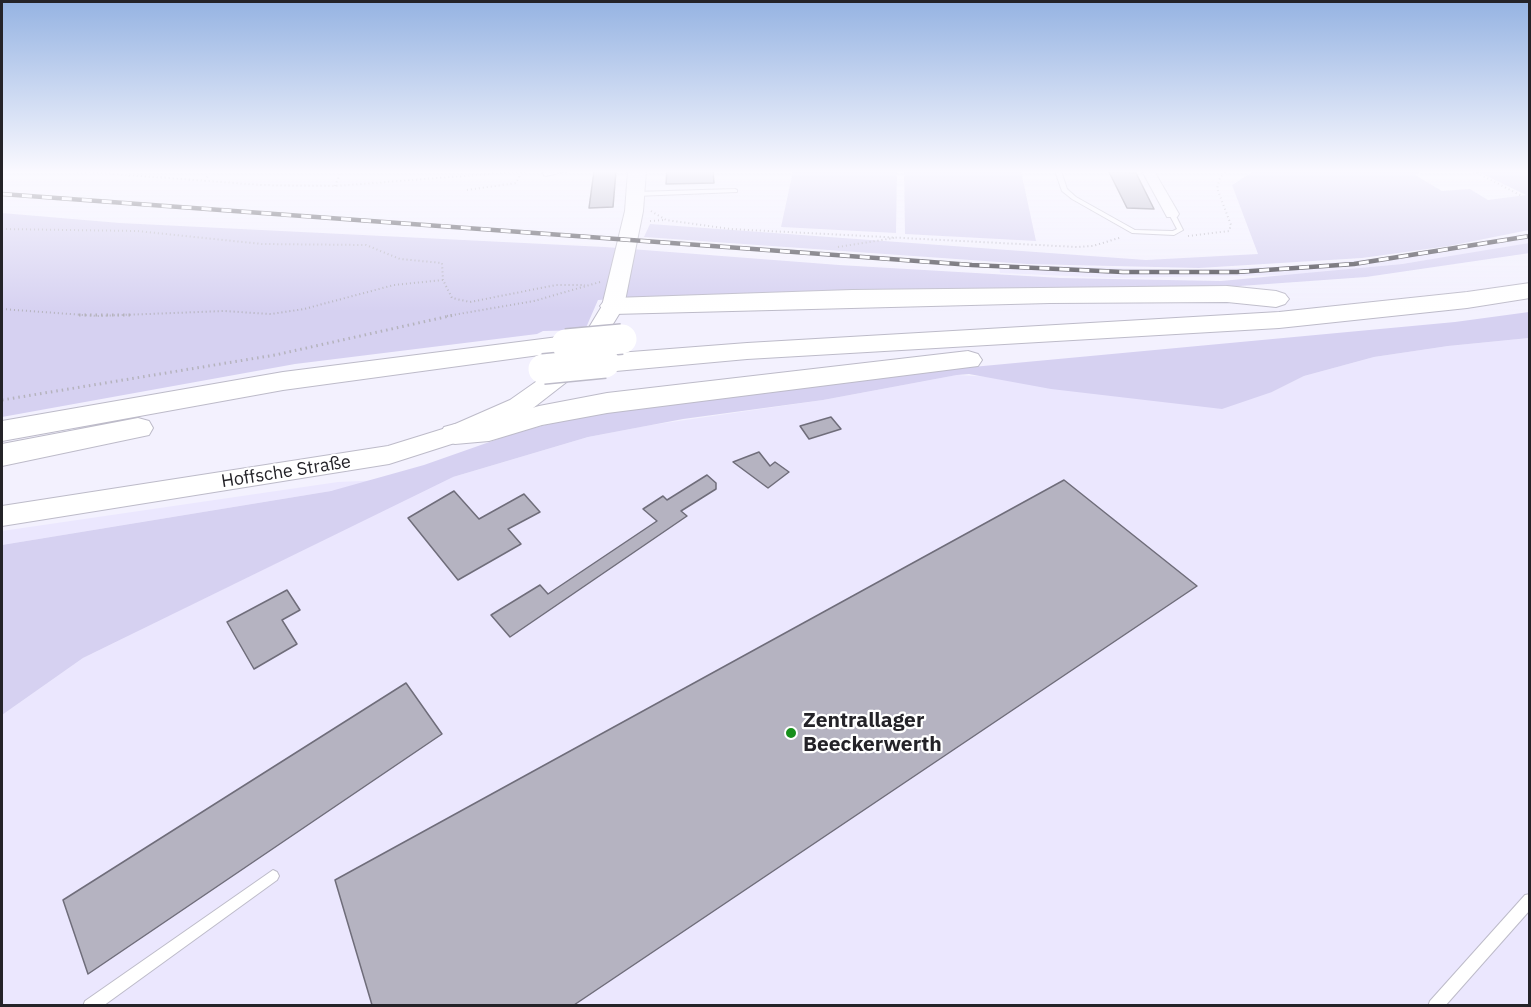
<!DOCTYPE html>
<html>
<head>
<meta charset="utf-8">
<style>
	body { margin:0 }
	#map { position:relative; width:1531px; height:1007px; overflow:hidden; background:#f3f1fe; font-family:"IBM Plex Sans",sans-serif }
	canvas { display:block }
	.frame { position:absolute; inset:0; border:3px solid #242328; pointer-events:none }
</style>
</head>
<body>
<div id="map">
<canvas width="1531" height="1007"></canvas>
<div class="frame"></div>
</div>
<script>
const context = document.querySelector('canvas').getContext('2d');
context.lineJoin = 'round';
function fill(path, color) { context.fillStyle = color; context.fill(path, 'evenodd'); }
const poly = rows => new Path2D(rows.map(r => 'M' + r).join(''));
function strokePath(path, color, width, dash) { context.strokeStyle = color; context.lineWidth = width; context.lineCap = dash ? 'butt' : 'round'; context.setLineDash(dash || []); context.stroke(path); }
function label(font, color, halo, rows, align = 'center') {
  context.font = font + ' "IBM Plex Sans",sans-serif'; context.lineWidth = 4.5; context.setLineDash([]); context.textBaseline = 'middle'; context.strokeStyle = halo; context.fillStyle = color; for (const [text, x, y, turn = 0] of rows) {
    context.save(); context.translate(x, y); context.rotate((+turn || 0) * Math.PI / 180); context.textAlign = isNaN(turn) ? turn : align; if (halo) context.strokeText(text, 0, 0); context.fillText(text, 0, 0); context.restore();
  }
}
fill(poly([
	[1529,233,1529,243,1489,251,1402,264,1296,275,1113,278,1000,273,998,264,1181,270,1297,266,1388,257],
	[1529,338,1529,1005,2,1005,2,715,83,658,451,477,331,491,2,545,2,531,338,482,453,477,588,437,651,425,823,400,957,375,1272,392,1304,376,1374,357,1448,346]
]), '#ebe7fe');
fill(poly([
	[793,171,897,171,896,233,781,227],
	[904,171,1021,171,1036,241,905,234],
	[1254,171,1416,171,1420,174,1415,175,1442,191,1470,189,1488,200,1526,195,1476,171,1529,171,1529,230,1449,246,1362,258,1199,268,1027,264,644,237,650,224,1146,260,1258,254,1232,185],
	[2,213,120,223,605,247,839,265,1061,278,1221,281,1402,264,1529,243,1530,253,1366,277,1226,287,648,297,598,300,585,330,543,331,537,334,295,364,2,417],
	[1529,312,1529,338,1448,346,1374,357,1304,376,1272,392,1222,409,1051,389,969,374,957,375,823,400,683,419,588,437,453,477,83,658,2,715,2,545,331,491,424,465,515,433,587,414,951,369,1455,322]
]), '#d6d1f1');
const building = poly([
	[594,171,616,171,613,207,589,208,594,171],
	[667,171,713,171,714,183,666,184,667,171],
	[1109,172,1136,173,1154,209,1127,208,1109,172],
	[831,417,841,429,809,439,800,426,831,417],
	[759,452,770,466,775,462,789,472,768,488,733,462,759,452],
	[707,475,716,483,716,489,681,511,687,516,510,637,491,615,540,585,548,594,657,521,643,509,663,496,667,500,707,475],
	[1064,480,1197,586,574,1005,372,1005,335,880,1064,480],
	[454,491,479,519,524,494,540,512,508,529,521,544,458,580,408,518,454,491],
	[287,590,300,610,282,620,297,644,254,669,227,622,287,590],
	[406,683,442,734,88,974,63,900,406,683]
]);
fill(building, '#b5b3c1');
strokePath(building, '#6f6d7a', 1.5);
const lane = poly([
	[542,171,548,172,567,171,546,176,544,175,542,171],
	[1055,171,1061,171,1067,189,1076,197,1135,230,1173,231,1177,229,1169,214,1172,212,1175,214,1183,230,1174,235,1132,233,1072,199,1062,191,1055,171],
	[735,189,737,190,737,192,635,196,632,194,635,192,735,189],
	[273,870,277,872,279,876,277,880,103,1006,83,1006,85,1001,273,870],
	[1530,894,1530,910,1445,1006,1428,1006,1430,1001,1525,895,1530,894]
]);
const street = poly([
	[1142,171,1154,171,1179,214,1177,217,1167,217,1142,171]
]);
const secondary = poly([
	[628,171,646,171,643,211,624,306,602,342,573,377,528,412,464,440,389,464,2,526,2,506,388,446,446,428,510,400,557,367,585,334,602,306,625,211,628,171]
]);
const highway = poly([
	[1530,283,1530,298,1467,308,1279,328,747,359,605,372,595,369,591,363,595,357,605,354,747,343,1279,312,1467,292,1530,283],
	[1227,286,1276,291,1285,294,1289,299,1285,304,1276,307,1227,302,1050,303,613,314,604,311,600,306,604,301,613,298,852,290,1227,286],
	[566,336,576,338,580,344,576,350,283,390,2,441,2,421,283,372,566,336],
	[968,351,978,354,982,360,978,366,607,413,542,425,489,441,455,444,444,441,440,434,444,427,455,424,488,421,539,406,607,393,968,351],
	[138,418,149,421,153,428,149,435,2,466,2,444,138,418]
]);
strokePath(lane, '#bdbbc9', 2);
strokePath(street, '#bdbbc9', 2);
strokePath(secondary, '#bdbbc9', 2);
strokePath(highway, '#bdbbc9', 2);
strokePath(poly([
	[73,171,262,185,335,186,527,171],
	[1473,171,1522,196],
	[205,181,211,171],
	[335,186,341,171],
	[467,190,516,183,522,171],
	[651,211,666,220,730,229,1077,247,1093,246,1122,237],
	[650,221,664,220],
	[2,229,137,231,262,244,366,245,400,259,442,263,443,280],
	[1188,236,1229,231,1231,225,1217,188,1220,178,1227,171],
	[838,247,894,238],
	[2,309,97,316,224,311,271,314,304,309,394,285,443,280,452,298,470,302,556,285,585,285],
	[447,316,534,301,600,282]
]), '#b5b3bd', 2, [1, 3]);
strokePath(poly([
	[79,315,130,315],
	[2,400,275,355,454,315]
]), '#b5b3bd', 3, [1.5, 4]);
fill(lane, '#fff');
fill(street, '#fff');
fill(secondary, '#fff');
fill(highway, '#fff');
const rail = poly([
	[2,194,972,265,1123,272,1237,272,1354,264,1530,236]
]);
strokePath(rail, '#424047', 4.5);
strokePath(rail, '#fff', 3, [10]);
const highwayBridge = poly([
	[566,344,622,339],
	[543,369,605,363]
]);
strokePath(highwayBridge, '#bdbbc9', 32, []);
strokePath(highwayBridge, '#fff', 29);
const sky = context.createLinearGradient(0, 0, 0, 312);
sky.addColorStop(0, '#95b3e2');
sky.addColorStop(0.55, '#faf9ff');
sky.addColorStop(1, '#faf9ff00');
context.fillStyle = sky;
context.fillRect(0, 0, 1531, 312);
for (const [x, y, r, color] of [
	[791,733,6,"#178f1b"]
]) { const dot = new Path2D(); dot.arc(x, y, r, 0, 2 * Math.PI); context.fillStyle = color; context.fill(dot); strokePath(dot, '#fff', 2); }
label('18px', '#242328', '#fff', [
	["Hoffsche Straße",286,472,-9]
]);
label('bold 21px', '#242328', '#fff', [
	["Zentrallager",803,721],
	["Beeckerwerth",803,745]
], 'left');
</script>
</body>
</html>
